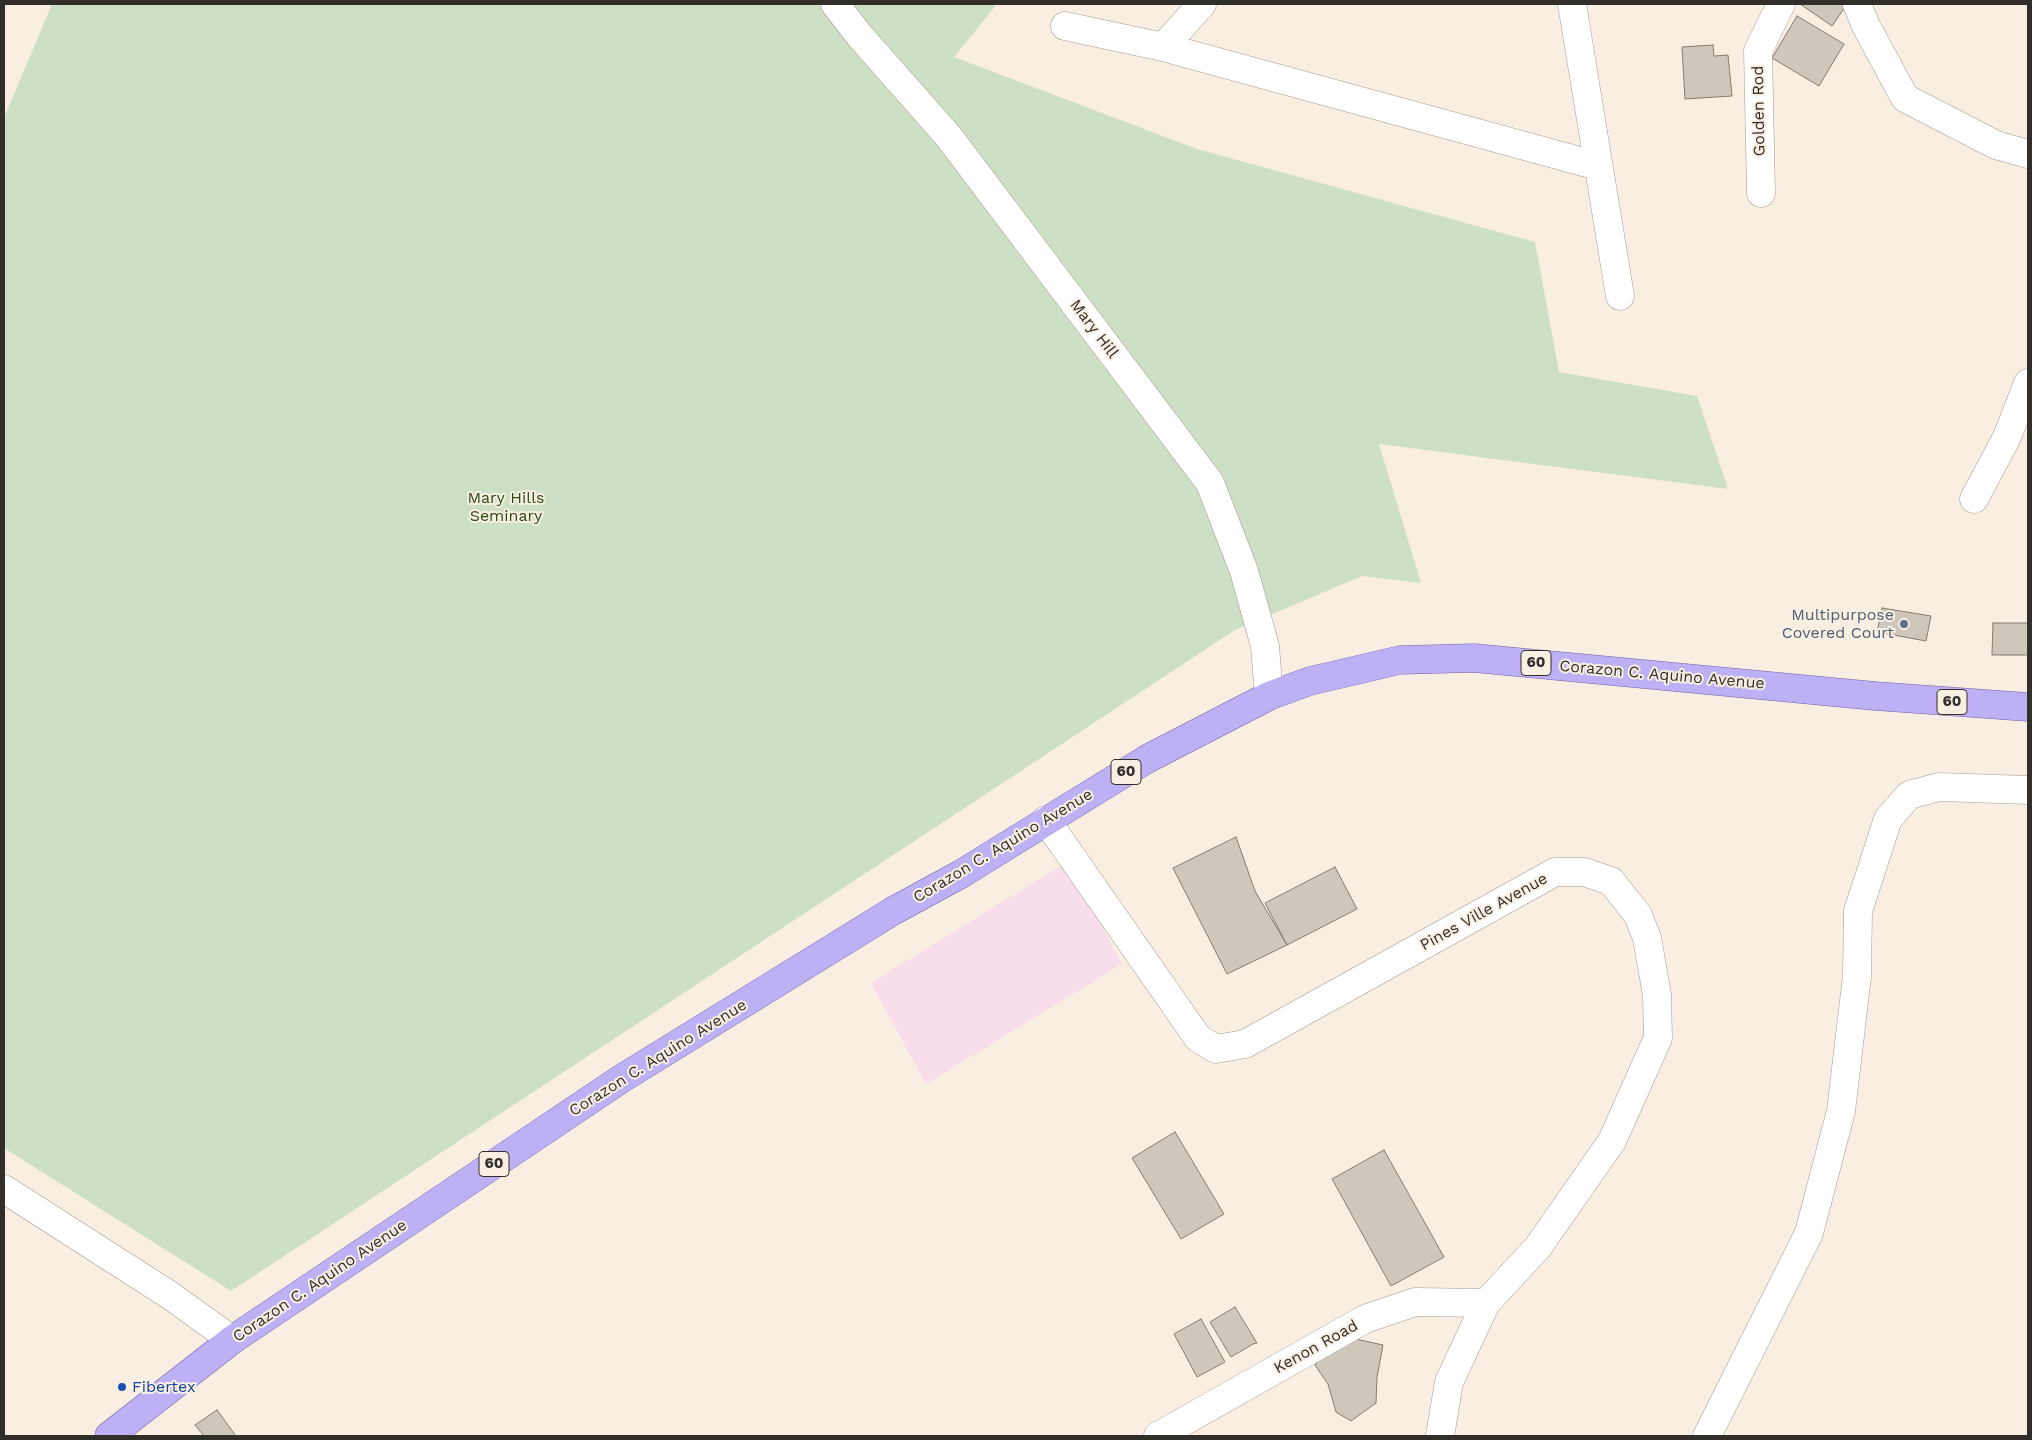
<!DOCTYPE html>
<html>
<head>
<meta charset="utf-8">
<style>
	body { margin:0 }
	#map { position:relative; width:2032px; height:1440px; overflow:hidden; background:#f8efe2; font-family:"Work Sans",sans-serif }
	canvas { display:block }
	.frame { position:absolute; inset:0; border:5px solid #322e2a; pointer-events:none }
</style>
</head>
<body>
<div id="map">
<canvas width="2032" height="1440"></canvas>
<div class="frame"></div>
</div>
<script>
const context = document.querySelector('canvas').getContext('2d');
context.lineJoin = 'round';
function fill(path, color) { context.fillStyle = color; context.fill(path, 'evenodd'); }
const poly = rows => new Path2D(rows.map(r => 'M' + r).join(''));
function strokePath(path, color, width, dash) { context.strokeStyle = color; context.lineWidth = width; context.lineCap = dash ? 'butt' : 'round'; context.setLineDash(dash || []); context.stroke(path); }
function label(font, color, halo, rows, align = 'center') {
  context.font = font + ' "Work Sans",sans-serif'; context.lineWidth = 4; context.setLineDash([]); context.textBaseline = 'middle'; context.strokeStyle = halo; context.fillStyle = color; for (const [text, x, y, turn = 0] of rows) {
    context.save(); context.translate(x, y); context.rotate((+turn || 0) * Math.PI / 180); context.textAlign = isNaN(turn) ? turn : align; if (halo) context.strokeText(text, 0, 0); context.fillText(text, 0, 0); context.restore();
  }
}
fill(poly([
	[1067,862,1122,964,926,1084,871,983]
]), '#f7deea');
fill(poly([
	[52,4,997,4,954,57,1197,149,1535,242,1559,372,1697,396,1728,489,1379,444,1421,583,1362,576,1235,630,231,1291,4,1148,4,118]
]), '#cddfc4');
const building = poly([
	[1800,4,1847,4,1832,26,1800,4],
	[1797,16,1844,44,1819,86,1772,58,1797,16],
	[1713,45,1714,56,1728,55,1732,96,1685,99,1682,47,1713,45],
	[1882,608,1931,616,1926,641,1877,632,1882,608],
	[1993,623,2028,623,2028,655,1992,655,1993,623],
	[1236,837,1255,891,1287,945,1227,974,1173,868,1236,837],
	[1335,867,1357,909,1287,945,1265,903,1335,867],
	[1175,1132,1224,1214,1181,1239,1132,1158,1175,1132],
	[1384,1150,1444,1257,1391,1286,1332,1179,1384,1150],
	[1235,1307,1257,1343,1253,1344,1231,1357,1210,1322,1235,1307],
	[1201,1319,1225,1362,1197,1377,1174,1334,1201,1319],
	[1351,1338,1383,1345,1377,1377,1376,1403,1351,1421,1336,1412,1328,1384,1315,1365,1330,1346,1351,1338],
	[217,1410,236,1436,204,1436,195,1425,217,1410]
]);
fill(building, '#d0c7bc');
strokePath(building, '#847b71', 1);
const minor = poly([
	[835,4,859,35,949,137,1210,483,1244,571,1265,646,1269,696],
	[1572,4,1620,296],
	[1857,4,1866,26,1905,98,1996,145,2028,154],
	[1065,26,1163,47,1598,166],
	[1163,47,1202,4],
	[1761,193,1758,51,1781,4],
	[1974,499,2007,437,2028,383],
	[1046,820,1198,1038,1216,1049,1245,1044,1555,872,1584,872,1611,881,1638,915,1647,938,1657,995,1658,1038,1612,1141,1538,1247,1486,1303,1449,1382,1440,1436],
	[4,1189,171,1296,232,1340],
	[1158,1436,1365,1319,1415,1302,1486,1303],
	[1707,1436,1809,1233,1841,1111,1857,976,1858,911,1888,819,1909,795,1939,787,2028,790]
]);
const major = poly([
	[109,1436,232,1340,621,1079,893,911,961,874,1147,759,1269,696,1310,681,1400,660,1474,658,1875,696,2028,707]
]);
strokePath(minor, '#a49b90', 29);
strokePath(major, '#7060a9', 29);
strokePath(minor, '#fff', 28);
strokePath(major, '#beb0f4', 28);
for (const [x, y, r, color] of [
	[1904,624,5,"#5c6f8a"],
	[122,1387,5,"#1a4fb4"]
]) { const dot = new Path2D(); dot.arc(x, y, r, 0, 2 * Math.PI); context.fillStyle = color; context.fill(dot); strokePath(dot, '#f8efe2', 2); }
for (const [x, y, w] of [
	[1536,663,30],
	[1952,702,30],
	[1126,772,30],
	[494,1164,30]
]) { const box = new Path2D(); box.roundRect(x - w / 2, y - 12.5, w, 25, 4); context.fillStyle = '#f8efe2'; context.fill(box); strokePath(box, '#322e2a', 1); }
label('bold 15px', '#322e2a', null, [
	["60",1536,663],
	["60",1952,702],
	["60",1126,772],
	["60",494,1164]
]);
label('16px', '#322e2a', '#f8efe2', [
	["Golden Rod",1759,111,-91],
	["Mary Hill",1094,329,53],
	["Corazon C. Aquino Avenue",1662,675,5],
	["Corazon C. Aquino Avenue",1003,846,-31],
	["Pines Ville Avenue",1484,912,-29],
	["Corazon C. Aquino Avenue",658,1058,-32],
	["Corazon C. Aquino Avenue",320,1281,-34],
	["Kenon Road",1316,1347,-29]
]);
label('16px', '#2a4b12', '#f8efe2', [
	["Mary Hills",506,498],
	["Seminary",506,516]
]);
label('16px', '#4e5e75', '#f8efe2', [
	["Multipurpose",1894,615],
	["Covered Court",1894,633]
], 'right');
label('16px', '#164399', '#f8efe2', [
	["Fibertex",132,1387]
], 'left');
</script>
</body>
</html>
